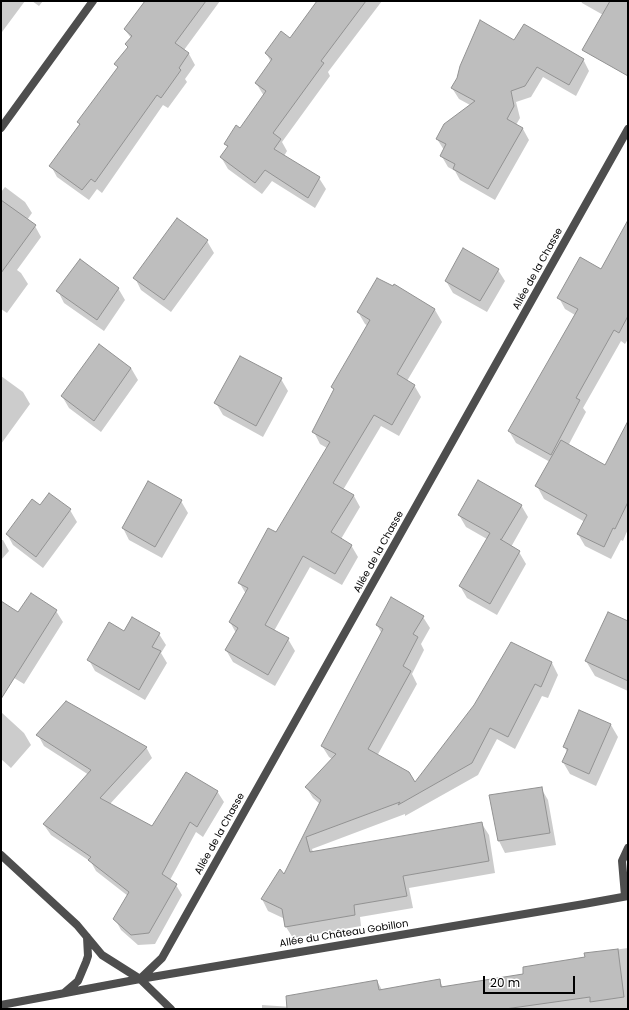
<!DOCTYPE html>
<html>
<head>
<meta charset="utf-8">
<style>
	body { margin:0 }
	#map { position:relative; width:629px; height:1010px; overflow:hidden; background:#fff; font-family:Poppins,sans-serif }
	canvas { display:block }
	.frame { position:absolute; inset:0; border:2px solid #000; pointer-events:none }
	.scale { position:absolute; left:483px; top:976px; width:92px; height:18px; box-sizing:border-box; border:2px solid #000; border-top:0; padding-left:5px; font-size:12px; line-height:14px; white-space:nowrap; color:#000; -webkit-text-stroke:3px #fff; paint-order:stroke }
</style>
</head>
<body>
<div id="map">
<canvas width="629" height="1010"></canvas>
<div class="frame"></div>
<div class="scale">20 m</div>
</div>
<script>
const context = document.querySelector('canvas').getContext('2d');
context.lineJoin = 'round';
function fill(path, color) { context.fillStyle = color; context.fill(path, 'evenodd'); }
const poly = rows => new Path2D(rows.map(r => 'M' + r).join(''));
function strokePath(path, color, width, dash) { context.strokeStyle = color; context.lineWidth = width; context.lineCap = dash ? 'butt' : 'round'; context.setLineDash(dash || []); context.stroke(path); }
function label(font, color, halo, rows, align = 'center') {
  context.font = font + ' Poppins,sans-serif'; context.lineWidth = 3; context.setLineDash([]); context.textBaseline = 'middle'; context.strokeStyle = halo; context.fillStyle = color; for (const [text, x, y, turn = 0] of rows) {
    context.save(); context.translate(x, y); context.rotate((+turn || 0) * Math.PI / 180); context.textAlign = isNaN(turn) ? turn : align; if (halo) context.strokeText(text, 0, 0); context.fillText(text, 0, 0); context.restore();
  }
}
fill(poly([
	[1,1,25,1,2,32,1,31],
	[32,1,43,1,39,6],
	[149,1,220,1,184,50,189,54,195,65,185,79,187,82,168,108,163,105,102,193,97,189,89,200,57,177,51,166,80,125,79,122,118,68,116,64,128,48,126,44,131,38,126,31],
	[318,1,382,1,328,72,330,76,282,142,287,151,284,156,319,178,326,189,315,208,272,181,262,194,228,169,221,157,228,148,225,144,241,130,264,96,256,83,271,62,266,53,290,40],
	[581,1,628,1,628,29,582,3],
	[514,41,583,59,589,71,576,96,543,77,531,97,516,102,520,118,516,125,523,129,529,140,495,200,460,180,455,171,448,167,441,155,444,150,437,139,470,105,459,99,452,88],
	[5,187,25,202,32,213,27,220,35,226,41,237,17,270,21,273,28,284,7,313,1,309,1,192],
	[628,223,628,339,625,344,621,341,583,408,586,412,568,446,606,467,628,423,628,529,623,541,621,540,611,559,585,546,578,534,585,522,544,499,537,486,550,462,516,443,509,431,575,315,565,309,559,298,601,271],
	[207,241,214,253,171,312,141,290,135,278],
	[498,270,505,281,487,312,453,293,446,281],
	[394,286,435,310,442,322,407,381,414,385,421,397,399,436,381,426,343,490,354,496,360,507,341,539,351,545,358,557,342,585,310,567,274,631,288,639,295,651,275,686,233,662,226,650,236,633,230,622,246,594,239,582,276,534,327,448,320,444,314,432,334,391,332,387,368,326,365,324,358,312],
	[118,288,125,300,104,331,64,303,58,291],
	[131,368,138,380,101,432,69,408,62,396],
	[1,376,23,392,30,404,1,444],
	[281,379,288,391,263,437,223,415,216,403],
	[49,494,70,510,77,522,43,568,13,545,7,534,40,506],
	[181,501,188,513,162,558,129,540,123,528],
	[521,505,528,517,511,547,519,552,526,564,497,615,467,598,460,586,487,539,466,527,459,515],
	[1,540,3,540,9,551,1,560],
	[1,602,18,614,56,611,63,622,24,684,1,670],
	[423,617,430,628,421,644,424,650,412,674,417,684,377,756,415,784,552,663,558,675,548,698,542,696,515,749,497,739,478,775,405,816,405,814,312,849,313,852,482,824,489,835,495,873,409,888,413,908,360,917,361,926,293,938,286,927,285,919,268,911,262,899,284,876,320,804,313,798,306,787,332,759,329,757,322,746,382,634,377,625],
	[628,622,628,691,595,676,586,661],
	[125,632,159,634,166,645,161,653,167,663,145,700,95,671,89,660],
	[580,711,611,725,618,737,596,786,570,774,563,762,567,752,564,746],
	[1,712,24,733,31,745,11,768,1,759],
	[38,735,146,747,152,758,110,804,152,827,217,791,224,802,203,837,196,832,170,880,176,885,182,895,155,944,138,945,121,930,115,919,128,896,96,871,91,862,51,835,44,825,89,775,44,746],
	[541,788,548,800,556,845,505,853,499,841,491,796],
	[628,948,628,1009,595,1009,594,1008,585,1009,333,1009,377,981,382,990,439,980,443,987,525,974,586,958,585,954],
	[262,1005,292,1007,293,1009,262,1009]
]), '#0003');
const building = poly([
	[145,1,206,1,175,43,189,53,179,68,181,70,161,98,157,95,95,182,91,179,82,190,49,166,80,124,77,122,118,67,114,64,128,47,125,44,132,36,124,29,145,1],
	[317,1,366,1,321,61,324,63,273,133,281,139,274,149,320,177,308,198,265,170,255,183,220,157,228,146,224,144,236,125,240,128,266,91,255,83,272,59,265,53,281,31,290,38,317,1],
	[610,1,628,1,628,76,582,50,610,1],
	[480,20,514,40,524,24,584,59,569,85,537,67,525,86,511,91,514,106,507,119,523,128,488,189,453,169,455,164,440,156,446,144,436,139,444,124,475,101,451,88,457,78,460,66,480,20],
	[1,200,36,225,1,273,1,200],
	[177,218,208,240,164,300,133,278,177,218],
	[628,220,628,316,619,333,614,330,576,398,580,400,551,455,508,431,578,309,557,298,580,257,601,269,628,220],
	[463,248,499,269,480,301,445,281,463,248],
	[80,259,119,288,97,320,56,291,80,259],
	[377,278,393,286,394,284,435,309,397,374,415,385,392,425,374,415,333,483,354,495,331,532,352,545,335,574,303,556,265,625,289,638,268,675,225,650,238,628,229,622,248,588,238,583,268,528,276,532,330,442,312,432,334,389,331,387,370,320,357,312,377,278],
	[99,344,131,368,94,421,61,396,99,344],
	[240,356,282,378,256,426,214,403,240,356],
	[628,421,628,502,615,529,613,528,604,547,577,534,587,515,535,486,561,440,605,465,628,421],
	[478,480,522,505,501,540,500,539,520,551,490,604,459,586,490,533,458,515,478,480],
	[148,481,182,500,155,547,122,528,148,481],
	[49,493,71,509,36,557,6,534,32,499,40,505,49,493],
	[31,593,57,610,1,699,1,601,18,612,31,593],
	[391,597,424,616,413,634,418,637,403,666,411,671,368,749,409,772,415,782,474,705,511,642,552,662,541,687,535,684,508,737,490,728,472,763,398,805,400,802,306,837,310,852,482,822,489,861,403,876,407,896,354,905,355,915,285,927,282,909,261,899,280,869,284,874,321,800,305,787,336,754,321,746,383,629,376,625,391,597],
	[608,612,628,621,628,681,585,661,608,612],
	[132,617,160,633,152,647,161,651,139,690,87,660,109,622,124,631,132,617],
	[66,701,147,747,100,798,152,826,186,772,218,791,197,827,190,822,162,874,177,884,149,933,131,935,113,919,129,892,88,860,91,857,43,824,91,770,36,735,66,701],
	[579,710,611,724,589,774,562,762,568,749,563,747,579,710],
	[542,787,550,833,498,841,489,795,542,787],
	[618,949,624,997,590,1002,590,997,505,1009,287,1009,286,996,377,980,379,990,440,979,441,987,523,974,523,967,585,957,584,953,618,949]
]);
fill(building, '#bebebe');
strokePath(building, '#929292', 1);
strokePath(poly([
	[1,128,93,1],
	[1,855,77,925,102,955,140,979,171,1009],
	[625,896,622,861,628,848],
	[140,979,162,958,628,129],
	[64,993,78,981,86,962,88,956,87,937],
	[1,1005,140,979,584,904,628,896]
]), '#4e4e4e', 8);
label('10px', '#000', '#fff', [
	["Allée de la Chasse",538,269,-61],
	["Allée de la Chasse",379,552,-61],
	["Allée de la Chasse",220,834,-61],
	["Allée du Château Gobillon",344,934,-9]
]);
</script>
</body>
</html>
